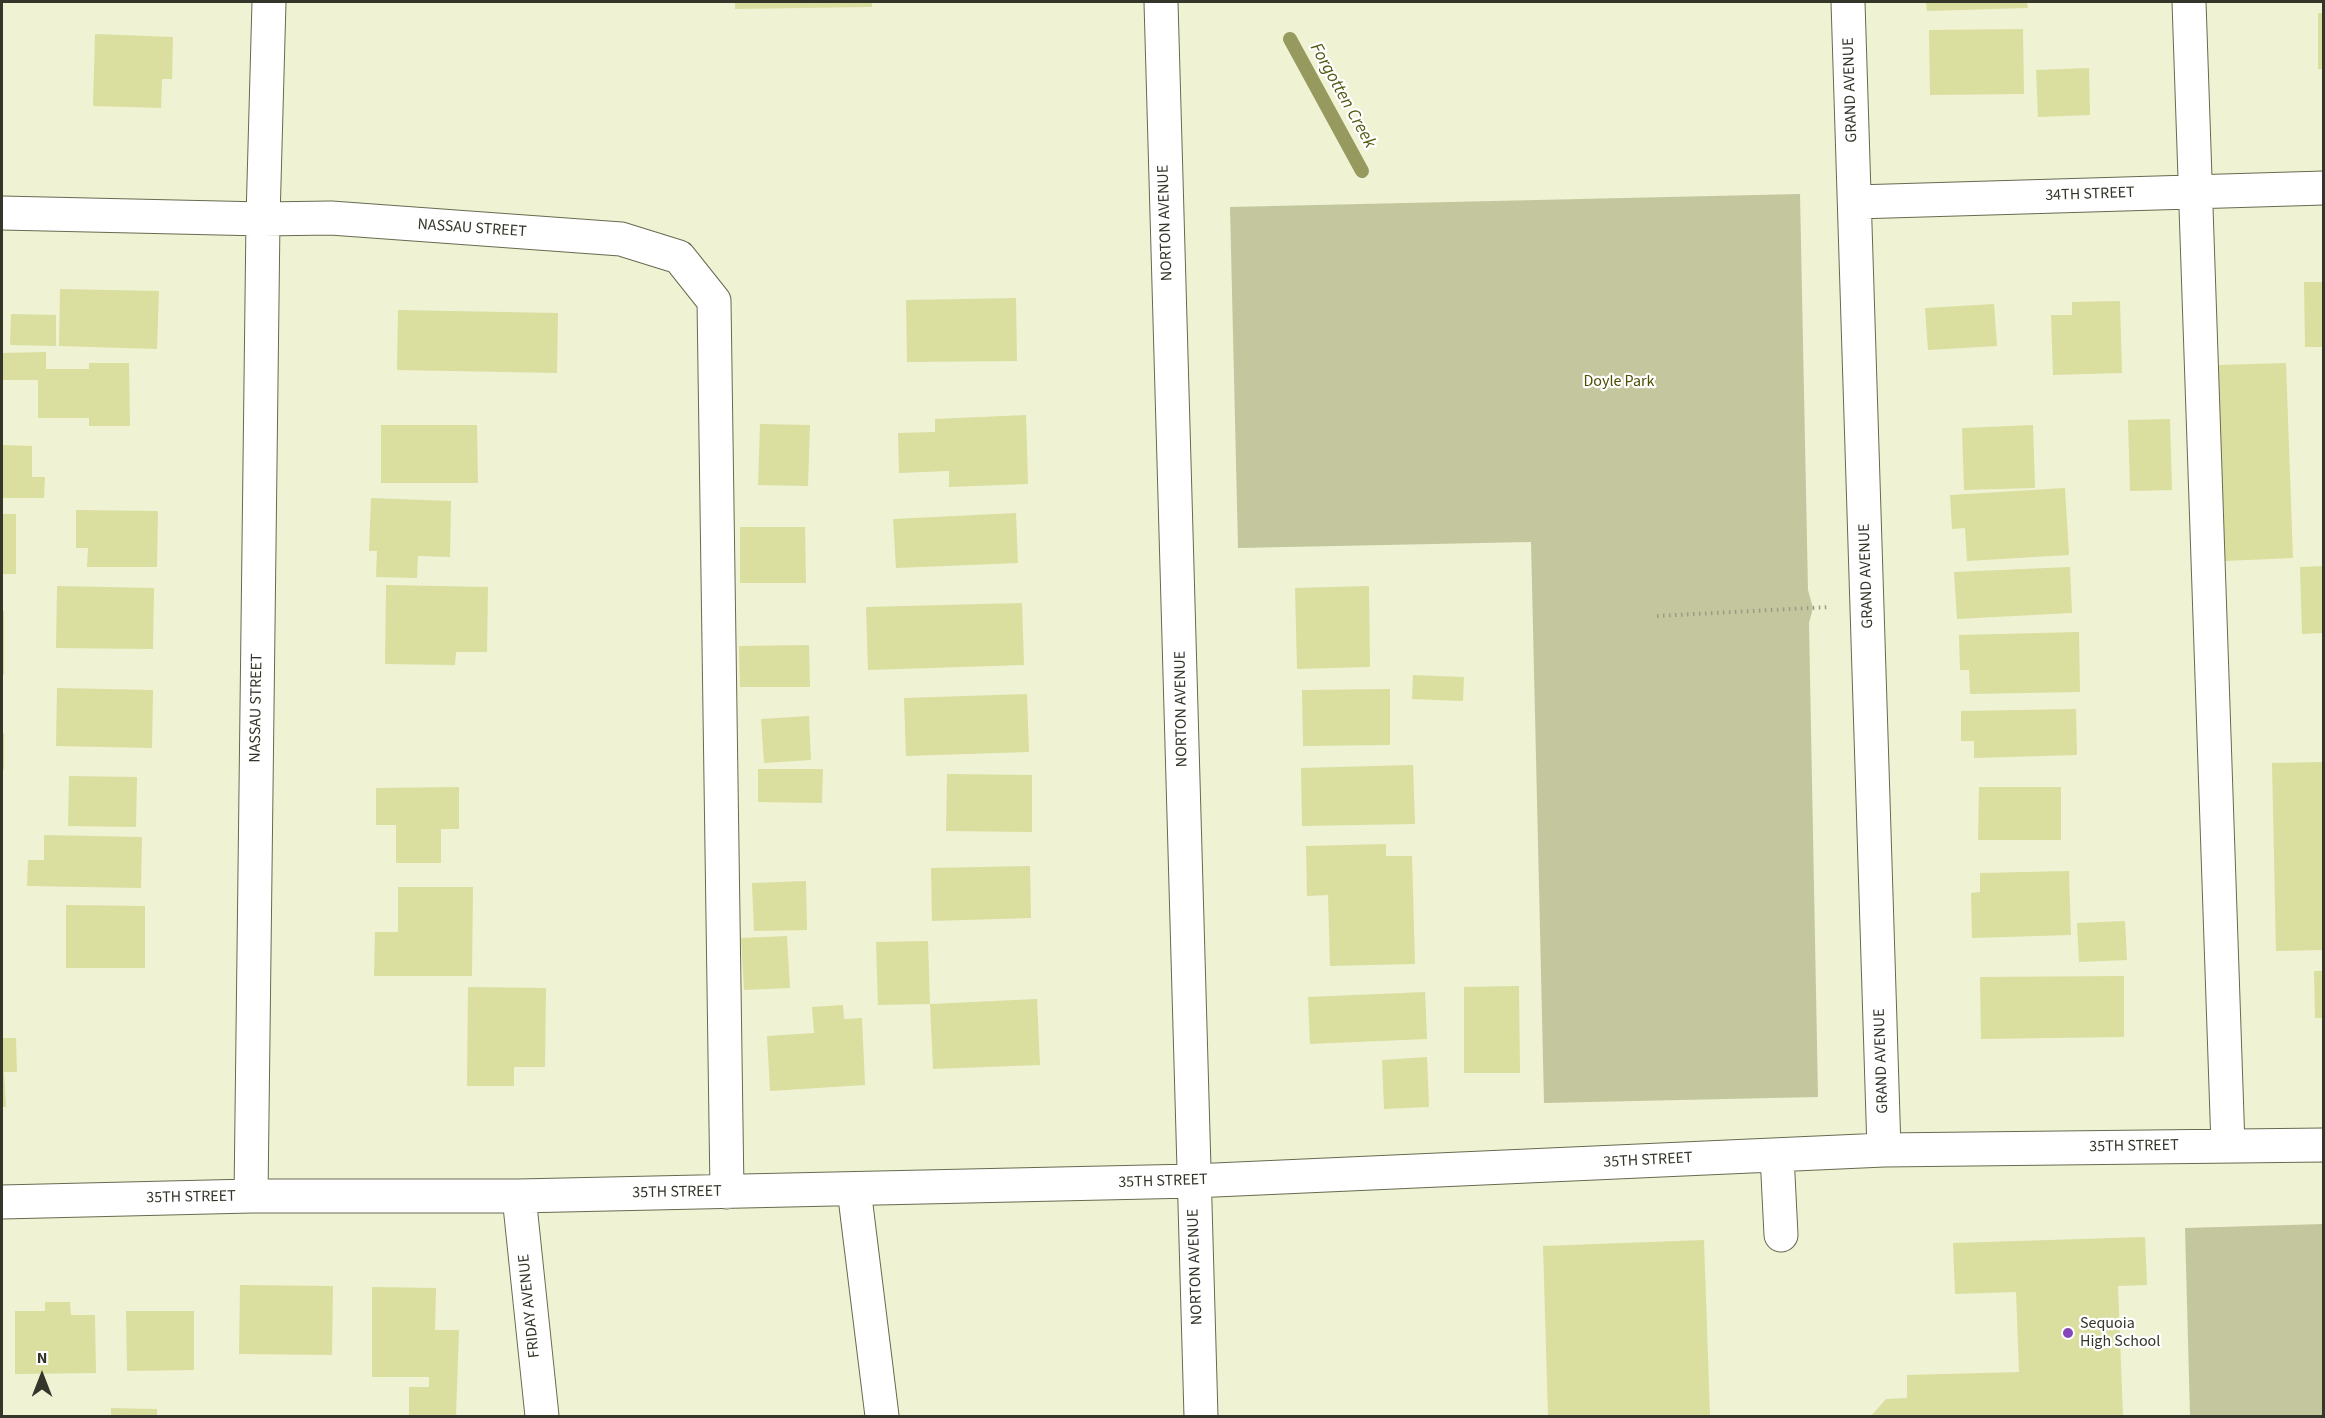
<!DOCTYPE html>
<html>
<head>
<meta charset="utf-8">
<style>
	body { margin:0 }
	#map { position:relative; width:2325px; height:1418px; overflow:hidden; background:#f0f2d4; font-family:"Source Sans 3",sans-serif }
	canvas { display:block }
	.frame { position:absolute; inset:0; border:3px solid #35362a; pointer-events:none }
	.north { position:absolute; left:12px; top:1346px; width:60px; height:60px; -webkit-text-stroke:4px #fff; paint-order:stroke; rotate:0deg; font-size:16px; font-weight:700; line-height:24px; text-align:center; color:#35362a }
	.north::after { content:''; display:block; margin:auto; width:21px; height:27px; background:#35362a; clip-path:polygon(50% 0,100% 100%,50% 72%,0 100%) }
</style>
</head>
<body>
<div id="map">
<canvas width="2325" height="1418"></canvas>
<div class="frame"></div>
<div class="north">N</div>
</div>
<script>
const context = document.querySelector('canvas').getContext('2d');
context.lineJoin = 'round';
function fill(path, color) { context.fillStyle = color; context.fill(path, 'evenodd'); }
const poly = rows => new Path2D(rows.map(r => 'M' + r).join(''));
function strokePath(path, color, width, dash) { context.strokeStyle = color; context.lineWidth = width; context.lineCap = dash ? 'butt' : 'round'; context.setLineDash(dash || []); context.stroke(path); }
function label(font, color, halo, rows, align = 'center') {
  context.font = font + ' "Source Sans 3",sans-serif'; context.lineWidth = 4.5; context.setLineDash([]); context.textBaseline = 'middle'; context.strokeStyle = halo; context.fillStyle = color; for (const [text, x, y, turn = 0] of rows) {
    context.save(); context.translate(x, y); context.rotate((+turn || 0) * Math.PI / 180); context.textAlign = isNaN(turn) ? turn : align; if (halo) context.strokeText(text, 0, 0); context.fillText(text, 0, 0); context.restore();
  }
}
fill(poly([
	[1800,194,1808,590,1813,608,1809,623,1818,1097,1544,1103,1531,542,1238,548,1230,207],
	[2323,1224,2323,1416,2190,1416,2185,1228]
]), '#c4c79d');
strokePath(poly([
	[1290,39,1362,171]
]), '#979a5e', 14);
fill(poly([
	[735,2,872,2,872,7,735,9],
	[1926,2,2027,2,2028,8,1927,11],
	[2318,13,2324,13,2324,69,2318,69],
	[2023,29,2024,94,1930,95,1929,30],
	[95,34,173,37,172,79,162,79,161,108,93,106],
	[2089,68,2090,115,2038,117,2036,70],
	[2304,282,2324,282,2324,347,2305,347],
	[60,289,159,291,157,349,59,346],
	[1016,298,1017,361,907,362,906,300],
	[2120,301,2122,373,2053,375,2051,315,2072,315,2072,302],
	[1994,304,1997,346,1928,350,1925,308],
	[398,310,558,313,557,373,397,370],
	[11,314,56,315,56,346,10,345],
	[46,352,46,369,89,369,89,363,129,363,130,426,89,426,89,418,38,418,38,380,2,380,2,353],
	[2286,363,2293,558,2225,561,2218,365],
	[1026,415,1028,484,949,487,949,471,899,473,898,433,935,432,935,419],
	[2170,419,2172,490,2130,491,2128,420],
	[760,424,810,425,808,486,758,485],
	[381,425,477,425,478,483,381,483],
	[2033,425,2035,488,1964,490,1962,428],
	[2,445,32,446,32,477,45,477,44,498,2,498],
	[2065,488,2069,555,1967,561,1965,528,1952,529,1950,495],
	[371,498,451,501,450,557,418,556,417,578,376,577,377,551,369,551],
	[76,510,158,511,157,567,87,567,88,548,76,548],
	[1016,513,1018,563,896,568,893,519],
	[2,514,16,514,16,574,2,574],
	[740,527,805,527,806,583,740,583],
	[2324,566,2324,633,2302,634,2300,567],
	[2070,567,2072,613,1957,619,1954,572],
	[386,585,488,587,487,652,456,652,455,665,385,664],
	[57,586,154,588,153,649,56,648],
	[1369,586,1370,667,1297,669,1295,588],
	[1022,603,1024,665,868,670,866,607],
	[2,611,4,611,4,675,2,675],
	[2079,632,2080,692,1970,694,1969,670,1960,670,1959,635],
	[809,645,810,687,740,687,739,646],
	[1413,675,1464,677,1463,701,1412,699],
	[57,688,153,690,152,748,56,746],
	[1390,689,1390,745,1303,746,1302,690],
	[1027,694,1029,752,906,756,904,698],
	[2076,709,2077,755,1974,758,1974,741,1961,741,1961,711],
	[809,716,811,760,764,763,761,719],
	[2,733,4,733,4,770,2,770],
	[2324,762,2324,950,2276,951,2272,763],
	[1413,765,1415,824,1302,826,1301,768],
	[758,769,823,769,822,803,758,802],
	[947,774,1032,775,1032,832,946,831],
	[69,776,137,777,136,827,68,826],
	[459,787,459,829,441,829,441,863,396,863,396,825,376,825,376,788],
	[1979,787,2061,787,2061,840,1978,840],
	[44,835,142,837,141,888,27,886,28,860,44,860],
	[1386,844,1386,856,1412,856,1415,964,1330,966,1328,895,1307,896,1306,846],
	[1030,866,1031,918,932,921,931,868],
	[2069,871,2071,935,1972,938,1971,893,1980,892,1980,873],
	[806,881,807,930,754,931,752,883],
	[398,887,473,887,472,976,374,976,375,932,398,932],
	[66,905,145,906,145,968,66,968],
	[2125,921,2127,960,2079,962,2077,923],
	[787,936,790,988,744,990,741,938],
	[928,941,930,1004,878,1005,876,942],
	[2314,971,2324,971,2324,1018,2315,1018],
	[2124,976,2124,1037,1981,1039,1980,977],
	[1519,986,1520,1073,1464,1073,1464,987],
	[468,987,546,988,545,1067,514,1067,514,1086,467,1086],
	[1425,992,1427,1039,1310,1044,1308,997],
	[1037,999,1040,1065,933,1069,930,1004],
	[843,1005,844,1019,862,1018,865,1085,770,1091,767,1036,814,1033,812,1007],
	[2,1038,16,1038,17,1072,4,1072,6,1107,2,1107],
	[1427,1057,1429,1107,1384,1109,1382,1060],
	[2145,1237,2147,1285,2118,1286,2123,1416,1871,1416,1886,1399,1907,1398,1907,1375,2019,1372,2016,1292,1955,1294,1953,1243],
	[1704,1240,1710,1416,1548,1416,1543,1246],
	[240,1285,333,1286,332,1355,239,1354],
	[372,1287,436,1288,435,1330,459,1330,456,1416,409,1416,409,1387,429,1387,429,1377,372,1377],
	[45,1302,70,1302,71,1315,95,1315,96,1373,15,1374,15,1311,45,1311],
	[126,1311,194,1311,194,1370,127,1371],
	[111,1408,157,1409,157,1416,111,1416]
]), '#dade9f');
const minor = poly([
	[1161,2,1201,1416],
	[1848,2,1884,1150],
	[2189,2,2228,1146],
	[1856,202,2324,188],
	[2,213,263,219,331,218,621,239,679,257,714,301,727,1192],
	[1777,1155,1781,1235],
	[854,1189,882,1416],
	[251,1196,263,219,269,2],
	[519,1196,542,1416],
	[2,1202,251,1196,519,1196,1193,1181,1884,1150,2324,1145]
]);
strokePath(minor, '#686a50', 35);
strokePath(poly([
	[1657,616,1829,607]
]), '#999b85', 4, [1.5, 4.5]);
strokePath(minor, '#fff', 33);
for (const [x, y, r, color] of [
	[2068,1333,6,"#8646bb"]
]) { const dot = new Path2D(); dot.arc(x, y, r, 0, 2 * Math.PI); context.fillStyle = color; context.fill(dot); strokePath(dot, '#fff', 2); }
label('16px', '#35362a', '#fff', [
	["GRAND AVENUE",1851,90,-92],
	["34TH STREET",2090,195,-2],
	["NORTON AVENUE",1166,223,-92],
	["NASSAU STREET",472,229,4],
	["GRAND AVENUE",1867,576,-92],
	["NASSAU STREET",257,708,-89],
	["NORTON AVENUE",1182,709,-91],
	["GRAND AVENUE",1882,1061,-92],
	["35TH STREET",2134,1147,-1],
	["35TH STREET",1648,1161,-3],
	["35TH STREET",1163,1182,-2],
	["35TH STREET",677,1193,-1],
	["35TH STREET",191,1198,-1],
	["NORTON AVENUE",1196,1267,-92],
	["FRIDAY AVENUE",530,1306,-96]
]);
label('16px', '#4d4e01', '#fff', [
	["Doyle Park",1619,382]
]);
label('16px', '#35362a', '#fff', [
	["Sequoia",2080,1324],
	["High School",2080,1342]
], 'left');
label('italic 18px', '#575812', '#fff', [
	["Forgotten Creek",1342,96,61]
]);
</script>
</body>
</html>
